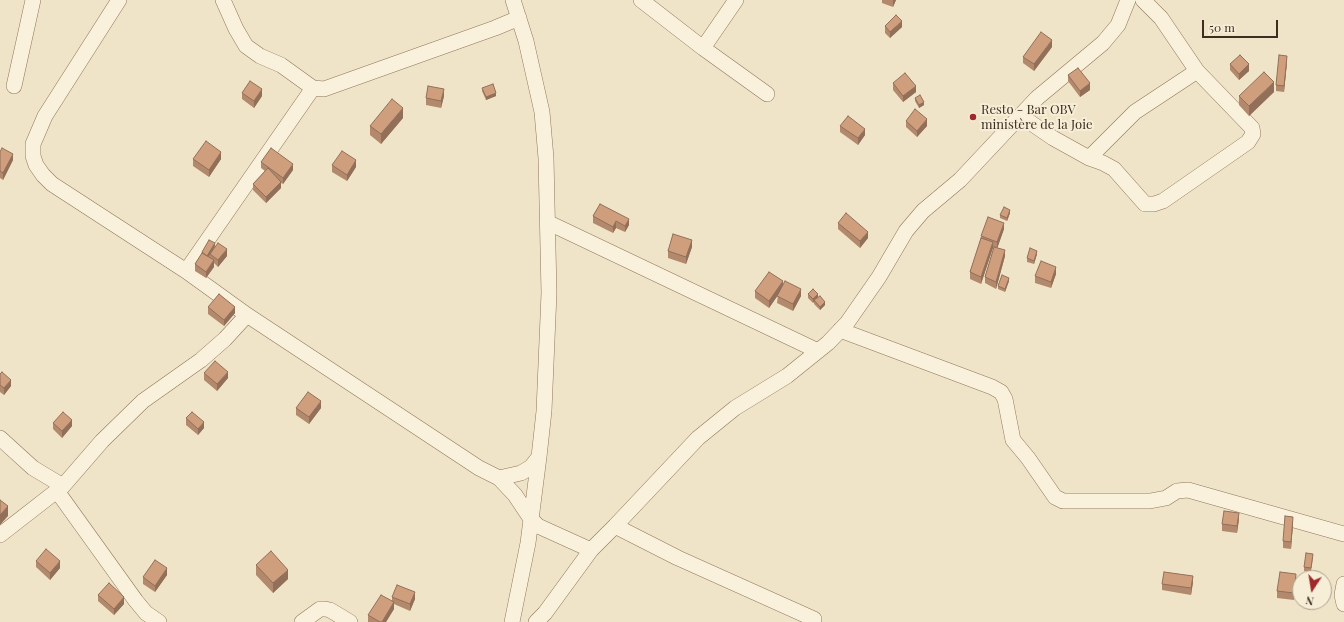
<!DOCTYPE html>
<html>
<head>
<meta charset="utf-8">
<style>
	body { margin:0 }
	#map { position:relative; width:1344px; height:622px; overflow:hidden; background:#f0e4c8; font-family:"Playfair Display",serif }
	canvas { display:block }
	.north { position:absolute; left:1292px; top:570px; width:40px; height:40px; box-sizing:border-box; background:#f7eed8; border:1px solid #ada18e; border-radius:50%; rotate:192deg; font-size:11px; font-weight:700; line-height:16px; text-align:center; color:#3d2e20 }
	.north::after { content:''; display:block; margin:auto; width:14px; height:18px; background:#9e2a2b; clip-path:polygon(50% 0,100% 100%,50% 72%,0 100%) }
	.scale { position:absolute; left:1202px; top:20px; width:76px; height:18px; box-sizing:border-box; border:2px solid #3d2e20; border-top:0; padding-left:5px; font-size:12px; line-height:14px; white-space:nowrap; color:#3d2e20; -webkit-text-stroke:3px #f7eed8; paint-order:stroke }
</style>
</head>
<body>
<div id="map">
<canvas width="1344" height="622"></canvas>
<div class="north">N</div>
<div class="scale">50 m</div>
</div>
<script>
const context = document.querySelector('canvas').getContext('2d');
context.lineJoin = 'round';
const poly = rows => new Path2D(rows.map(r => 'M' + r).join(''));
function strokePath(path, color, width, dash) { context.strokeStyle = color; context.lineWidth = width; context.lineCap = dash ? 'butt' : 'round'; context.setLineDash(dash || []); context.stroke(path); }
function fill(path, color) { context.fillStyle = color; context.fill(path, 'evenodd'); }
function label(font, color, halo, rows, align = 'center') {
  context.font = font + ' "Playfair Display",serif'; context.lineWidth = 4; context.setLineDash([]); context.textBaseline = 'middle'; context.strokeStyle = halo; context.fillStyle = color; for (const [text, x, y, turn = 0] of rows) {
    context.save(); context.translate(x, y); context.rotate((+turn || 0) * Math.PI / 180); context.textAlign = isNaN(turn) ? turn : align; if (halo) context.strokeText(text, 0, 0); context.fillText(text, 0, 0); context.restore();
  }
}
const minor = poly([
	[119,0,45,116,33,144,33,156,36,165,43,175,52,184,186,271,247,315,479,468,499,478,515,495,531,519,538,526,591,550],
	[223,0,236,29,246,46,260,56,281,65,313,88,324,89,495,28,519,18],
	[641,0,703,48,767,94],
	[703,48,736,0],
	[14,86,33,0],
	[1021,116,1053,138,1089,158,1103,163,1114,169,1145,204,1154,204,1163,201,1248,142,1253,134,1252,128,1197,71,1161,18,1143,0],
	[1089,158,1135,112,1197,71],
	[547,222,818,351],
	[186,271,313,88],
	[840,330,992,387,1001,392,1005,399,1013,440,1028,458,1055,497,1063,501,1150,501,1166,498,1177,491,1188,490,1344,534],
	[0,438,33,468,63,486],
	[499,478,521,473,531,467,539,457],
	[57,491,136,601,146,613,159,622],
	[615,526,678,558,814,619],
	[0,535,63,486,102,441,143,401,201,360,225,339,247,315],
	[1344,584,1342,595,1344,604],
	[302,622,320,609,325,609,330,610,350,622],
	[512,622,528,543,539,457,544,411,549,293,546,158,542,112,526,41,513,0],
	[536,622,545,613,591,550,615,526,698,438,735,408,787,376,828,343,847,323,879,277,906,231,923,211,960,180,1037,98,1103,43,1118,25,1128,0]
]);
strokePath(minor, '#8d765c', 16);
strokePath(minor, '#faf1dc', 15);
fill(poly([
	[882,0,896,0,893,7,882,3],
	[885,26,902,27,890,38,885,33],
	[1052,47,1034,71,1023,63,1023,57],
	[1287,62,1284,92,1276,91,1276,85],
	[1230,64,1249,71,1239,80,1230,70],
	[1068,75,1090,90,1080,97,1068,81],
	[893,83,916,92,903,102,893,90],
	[482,88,496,96,486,100,482,91],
	[1274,92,1249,116,1239,105,1239,96],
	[242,93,262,96,254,108,242,99],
	[444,96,441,108,426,105,426,98],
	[915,98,924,105,919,108,915,101],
	[403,118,381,144,370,135,370,126],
	[906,121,927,126,917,137,906,127],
	[840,126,865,135,858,145,840,132],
	[0,152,13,160,3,180,0,178],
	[193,159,221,159,209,177,193,166],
	[261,162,293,170,283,184,281,183,281,188,266,203,253,190,253,184,265,171,261,168],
	[332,165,356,167,347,181,332,172],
	[600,204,629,225,625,232,616,228,613,233,593,223,593,216],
	[1010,213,1007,221,1000,218,1000,215],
	[838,223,868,238,860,248,838,229],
	[1004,229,997,248,1005,256,996,289,985,283,985,277,994,248,993,247,981,284,970,279,970,272,981,238,981,236],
	[215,246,213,250,227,256,218,267,214,263,214,267,206,278,195,271,195,264,202,254,202,252],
	[692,247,686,264,668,258,668,251],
	[1037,254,1034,264,1027,262,1027,258],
	[1056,274,1051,288,1035,283,1035,276],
	[1009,281,1005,292,998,289,998,286],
	[783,285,801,296,793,311,777,303,778,295,769,308,755,298,755,291],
	[808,294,818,297,825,305,820,310,814,304,814,301,813,303,808,298],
	[208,307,235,313,224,326,208,314],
	[204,373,228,378,217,391,204,380],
	[0,374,11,386,4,395,0,392],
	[296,408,321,408,309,424,296,415],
	[186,418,204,428,198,435,186,425],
	[53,423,72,426,62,438,53,429],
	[1239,519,1237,533,1222,531,1222,524],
	[1293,523,1291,549,1283,548,1283,541],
	[1313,557,1311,572,1304,571,1304,567],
	[36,561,60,568,50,580,36,567],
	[256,565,288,579,273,593,256,575],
	[167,575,155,592,143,584,143,577],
	[1296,580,1294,600,1277,598,1277,591],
	[1193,582,1191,595,1162,590,1162,584],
	[98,595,124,604,114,615,98,601],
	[392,597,415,599,410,611,394,604,394,609,386,622,368,622,368,615,392,601]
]), '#b2896c');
fill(poly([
	[893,0,896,0,893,7],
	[902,21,902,27,890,38,890,32],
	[1052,40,1052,47,1034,71,1034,64],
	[1287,56,1287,62,1284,92,1284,86],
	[1249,64,1249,71,1239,80,1239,74],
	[1274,82,1274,92,1249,116,1249,106],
	[1090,83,1090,90,1080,97,1080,91],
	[916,86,916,92,903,102,903,96],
	[262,89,262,96,254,108,254,101],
	[444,89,444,96,441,108,441,101],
	[496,93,496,96,486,100,486,97],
	[924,102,924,105,919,108,919,105],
	[403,108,403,118,381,144,381,134],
	[927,119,927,126,917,137,917,131],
	[865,129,865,135,858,145,858,138],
	[221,152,221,159,209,177,209,170],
	[13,154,13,160,3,180,3,173],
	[356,160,356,167,347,181,347,175],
	[293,164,293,170,283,184,283,178],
	[281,182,281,188,266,203,266,197],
	[1010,210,1010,213,1007,221,1007,218],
	[629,219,629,225,625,232,625,226],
	[616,221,616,228,613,233,613,227],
	[1004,223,1004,229,997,249,997,242],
	[868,232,868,238,860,248,860,241],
	[692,240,692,247,686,264,686,257],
	[993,242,993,248,981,284,981,277],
	[215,243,215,246,207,259,207,256],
	[227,249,227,256,218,267,218,260],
	[1005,250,1005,256,996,289,996,282],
	[1037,251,1037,254,1034,264,1034,261],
	[214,260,214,267,206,278,206,272],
	[1056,267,1056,274,1051,288,1051,282],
	[1009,278,1009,281,1005,292,1005,289],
	[783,281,783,288,769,308,769,301],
	[801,289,801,296,793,311,793,304],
	[818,294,818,297,813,303,813,299],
	[825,302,825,305,820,310,820,307],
	[235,307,235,313,224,326,224,320],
	[228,372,228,378,217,391,217,384],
	[11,380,11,386,4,395,4,388],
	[321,401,321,408,309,424,309,417],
	[72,420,72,426,62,438,62,431],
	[204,422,204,428,198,435,198,429],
	[8,506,8,516,0,525,0,515],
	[1239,513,1239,519,1237,533,1237,526],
	[1293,517,1293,523,1291,549,1291,542],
	[60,561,60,568,50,580,50,573],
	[167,568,167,575,155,592,155,586],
	[288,570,288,579,273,593,273,583],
	[1296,574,1296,580,1294,600,1294,593],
	[1193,576,1193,582,1191,595,1191,588],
	[415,592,415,599,410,611,410,604],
	[124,597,124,604,114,615,114,609],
	[394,602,394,609,386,622,382,622]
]), '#916f58');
const building = poly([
	[896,15,902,21,890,32,885,26,896,15],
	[1041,32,1052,40,1034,64,1023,57,1041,32],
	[1240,55,1249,64,1239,74,1230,64,1240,55],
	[1279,55,1287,56,1284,86,1276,85,1279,55],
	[1078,68,1090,83,1080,91,1068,75,1078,68],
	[1264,72,1274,82,1249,106,1239,96,1264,72],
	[905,73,916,86,903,96,893,83,905,73],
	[250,81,262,89,254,101,242,93,250,81],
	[493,84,496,93,486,97,482,88,493,84],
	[428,86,444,89,441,101,426,98,428,86],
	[920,95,924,102,919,105,915,98,920,95],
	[392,99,403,108,381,134,370,126,392,99],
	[915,109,927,119,917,131,906,121,915,109],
	[848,116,865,129,858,138,840,126,848,116],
	[206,141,221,152,209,170,193,159,206,141],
	[2,148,13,154,3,173,0,171,0,152,2,148],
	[271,148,293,164,283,178,261,162,271,148],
	[342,151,356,160,347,175,332,165,342,151],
	[268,168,281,182,266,197,253,184,268,168],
	[600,204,629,219,625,226,616,221,613,227,593,216,600,204],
	[1004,207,1010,210,1007,218,1000,215,1004,207],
	[846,213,868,232,860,241,838,223,846,213],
	[988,217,1004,223,997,242,981,236,988,217],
	[673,234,692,240,686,257,668,251,673,234],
	[981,238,993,242,981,277,970,272,981,238],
	[209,240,215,243,207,256,202,252,209,240],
	[218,243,227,249,218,260,210,254,218,243],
	[994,247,1005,250,996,282,985,277,994,247],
	[1030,248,1037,251,1034,261,1027,258,1030,248],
	[202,253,214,260,206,272,195,264,202,253],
	[1041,261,1056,267,1051,282,1035,276,1041,261],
	[769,272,783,281,769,301,755,291,769,272],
	[1002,275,1009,278,1005,289,998,286,1002,275],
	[785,281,801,289,793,304,777,296,785,281],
	[813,289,818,294,813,299,808,294,813,289],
	[219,294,235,307,224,320,208,307,219,294],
	[820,296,825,302,820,307,814,300,820,296],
	[215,361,228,372,217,384,204,373,215,361],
	[2,372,11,380,4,388,0,385,0,374,2,372],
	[308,392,321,401,309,417,296,408,308,392],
	[63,412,72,420,62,431,53,423,63,412],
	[192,412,204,422,198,429,186,418,192,412],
	[0,500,8,506,0,515,0,500],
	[1224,511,1239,513,1237,526,1222,524,1224,511],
	[1285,516,1293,517,1291,542,1283,541,1285,516],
	[46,549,60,561,50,573,36,561,46,549],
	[271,551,288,570,273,583,256,565,271,551],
	[1306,553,1313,554,1311,568,1304,567,1306,553],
	[155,560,167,568,155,586,143,577,155,560],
	[1164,572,1193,576,1191,588,1162,584,1164,572],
	[1280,572,1296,574,1294,593,1277,591,1280,572],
	[109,583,124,597,114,609,98,595,109,583],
	[397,585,415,592,410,604,392,597,397,585],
	[381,595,394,602,382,622,380,622,368,615,381,595]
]);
fill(building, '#cf9f7d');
strokePath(building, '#916f58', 1);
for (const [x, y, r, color] of [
	[973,117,4,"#9e2a2b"]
]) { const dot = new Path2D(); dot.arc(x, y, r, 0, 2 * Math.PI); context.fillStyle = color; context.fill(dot); strokePath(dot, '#f7eed8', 1.5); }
label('13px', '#3d2e20', '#f7eed8', [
	["Resto - Bar OBV",981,110],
	["ministère de la Joie",981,125]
], 'left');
</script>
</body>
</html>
